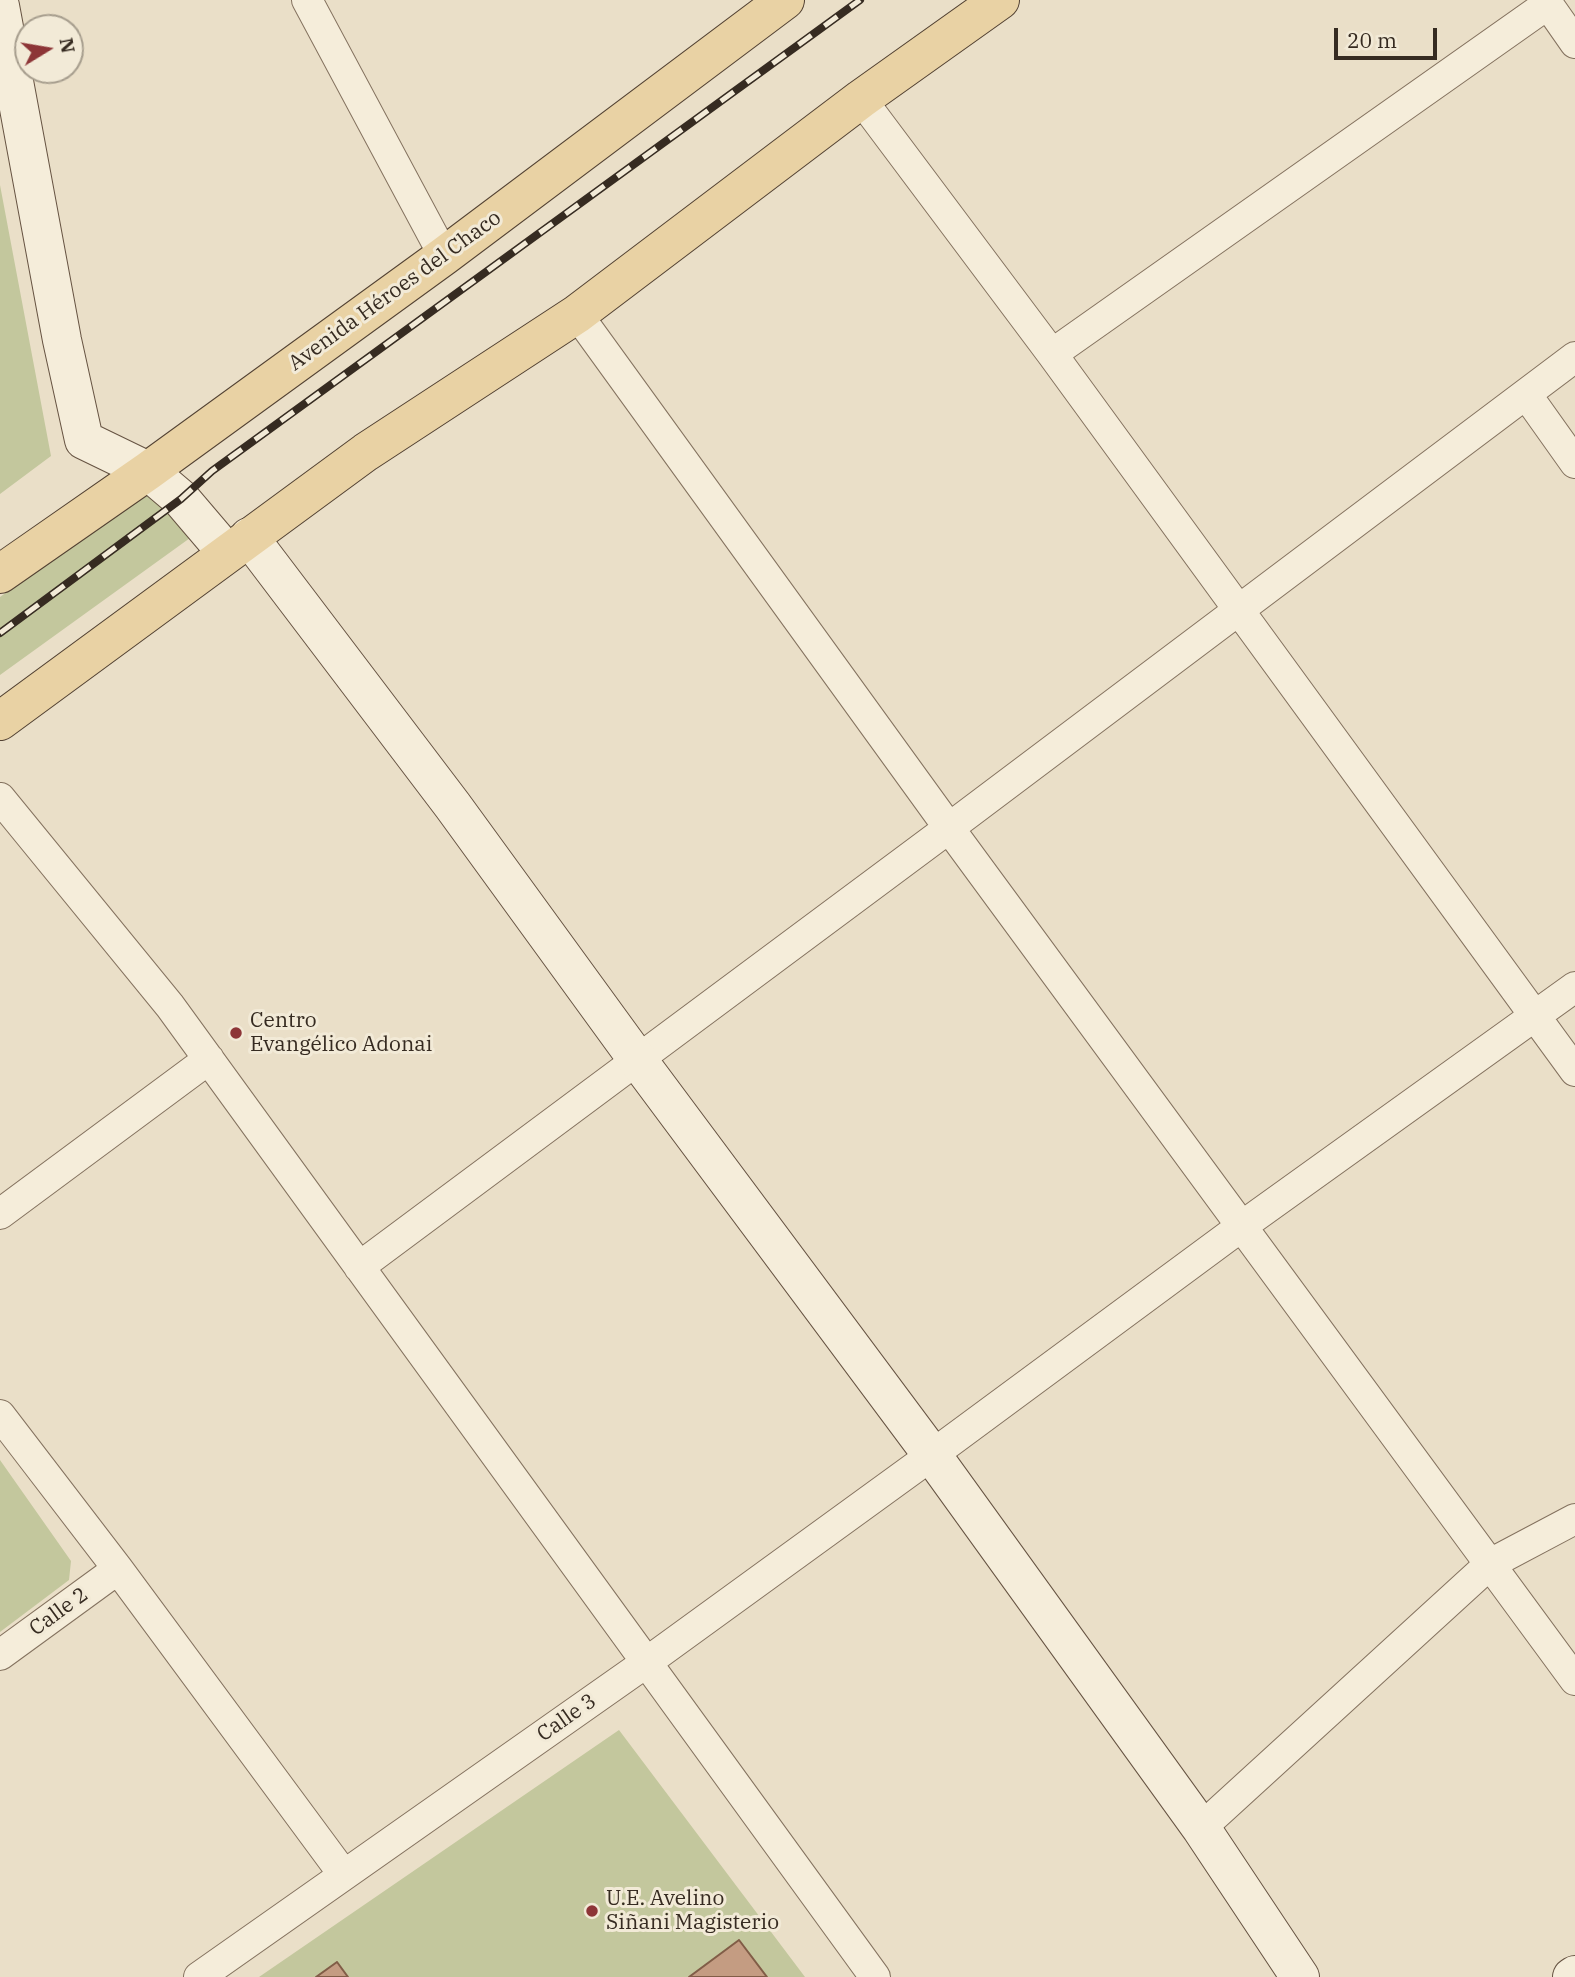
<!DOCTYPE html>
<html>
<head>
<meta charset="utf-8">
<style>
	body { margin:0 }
	#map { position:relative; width:1575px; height:1977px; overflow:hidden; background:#eadfc8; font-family:"IBM Plex Serif",serif }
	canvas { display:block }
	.north { position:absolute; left:14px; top:14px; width:70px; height:70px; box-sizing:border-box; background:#f2ead7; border:2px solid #a79e8e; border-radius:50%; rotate:79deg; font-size:19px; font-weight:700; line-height:28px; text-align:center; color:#362b21 }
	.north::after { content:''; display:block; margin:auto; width:24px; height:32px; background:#8d3537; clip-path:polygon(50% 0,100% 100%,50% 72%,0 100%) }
	.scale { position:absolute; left:1334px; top:28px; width:103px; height:32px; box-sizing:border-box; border:4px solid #362b21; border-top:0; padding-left:9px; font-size:21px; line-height:24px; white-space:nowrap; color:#362b21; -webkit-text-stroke:5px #f2ead7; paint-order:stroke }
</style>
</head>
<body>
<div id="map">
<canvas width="1575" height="1977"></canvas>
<div class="north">N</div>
<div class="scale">20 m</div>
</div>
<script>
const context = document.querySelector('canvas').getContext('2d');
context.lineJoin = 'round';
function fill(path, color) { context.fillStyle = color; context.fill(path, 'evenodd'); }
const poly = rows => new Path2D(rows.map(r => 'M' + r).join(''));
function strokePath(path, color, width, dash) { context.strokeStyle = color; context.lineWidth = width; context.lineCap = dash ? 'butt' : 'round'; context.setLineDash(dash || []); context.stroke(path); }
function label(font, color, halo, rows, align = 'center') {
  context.font = font + ' "IBM Plex Serif",serif'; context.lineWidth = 6; context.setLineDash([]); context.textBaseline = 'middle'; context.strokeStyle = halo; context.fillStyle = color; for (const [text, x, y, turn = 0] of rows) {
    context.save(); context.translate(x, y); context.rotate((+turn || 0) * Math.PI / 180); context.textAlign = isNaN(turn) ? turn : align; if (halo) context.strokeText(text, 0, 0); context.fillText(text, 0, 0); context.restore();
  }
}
fill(poly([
	[0,185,51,456,0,494],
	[151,491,190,538,0,675,0,597,135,499],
	[0,1460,71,1561,69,1580,0,1632],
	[619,1730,805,1977,259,1977]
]), '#c3c79d');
const building = poly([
	[739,1940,767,1977,689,1977,739,1940],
	[337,1962,348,1977,316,1977,337,1962]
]);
fill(building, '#c49c82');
strokePath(building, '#815d47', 2);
const minor = poly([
	[307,0,444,256],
	[1545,0,1575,43],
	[861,99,1052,354,1575,1071],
	[577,314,949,828,1575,1680],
	[1052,354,1548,4],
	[1526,394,1575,463],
	[0,798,170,1006,875,1977],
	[0,1214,209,1059],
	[359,1267,949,828,1575,357],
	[0,1415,118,1569,344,1875],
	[0,1655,118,1569],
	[1201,1828,1490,1564,1575,1519],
	[199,1977,647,1662,932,1455,1242,1226,1575,987]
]);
const secondary = poly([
	[0,6,62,340,84,440,148,471,181,499,227,553],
	[249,537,453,806,637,1059,932,1455,1201,1828,1300,1977],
	[1572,1977,1575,1975]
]);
const primary = poly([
	[0,574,148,471,444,256,785,0],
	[0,721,366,452,577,314,861,99,1000,0]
]);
strokePath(minor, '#84725f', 32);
strokePath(secondary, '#665342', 40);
strokePath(primary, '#524132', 40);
strokePath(minor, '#f5edda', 30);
strokePath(secondary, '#f5edda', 38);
strokePath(primary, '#e9d2a4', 38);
const rail = poly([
	[0,633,181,499,212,471,860,0]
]);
strokePath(rail, '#362b21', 8);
strokePath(rail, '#f2ead7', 5, [16]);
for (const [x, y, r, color] of [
	[236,1033,7,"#8d3537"],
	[592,1911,7,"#8d3537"]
]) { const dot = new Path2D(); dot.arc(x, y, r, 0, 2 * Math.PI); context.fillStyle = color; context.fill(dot); strokePath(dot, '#f2ead7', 2.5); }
label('21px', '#362b21', '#f2ead7', [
	["Avenida Héroes del Chaco",395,291,-36],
	["Calle 2",59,1612,-36],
	["Calle 3",567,1718,-35]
]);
label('21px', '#362b21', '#f2ead7', [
	["Centro",250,1021],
	["Evangélico Adonai",250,1045],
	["U.E. Avelino",606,1899],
	["Siñani Magisterio",606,1923]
], 'left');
</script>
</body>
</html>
